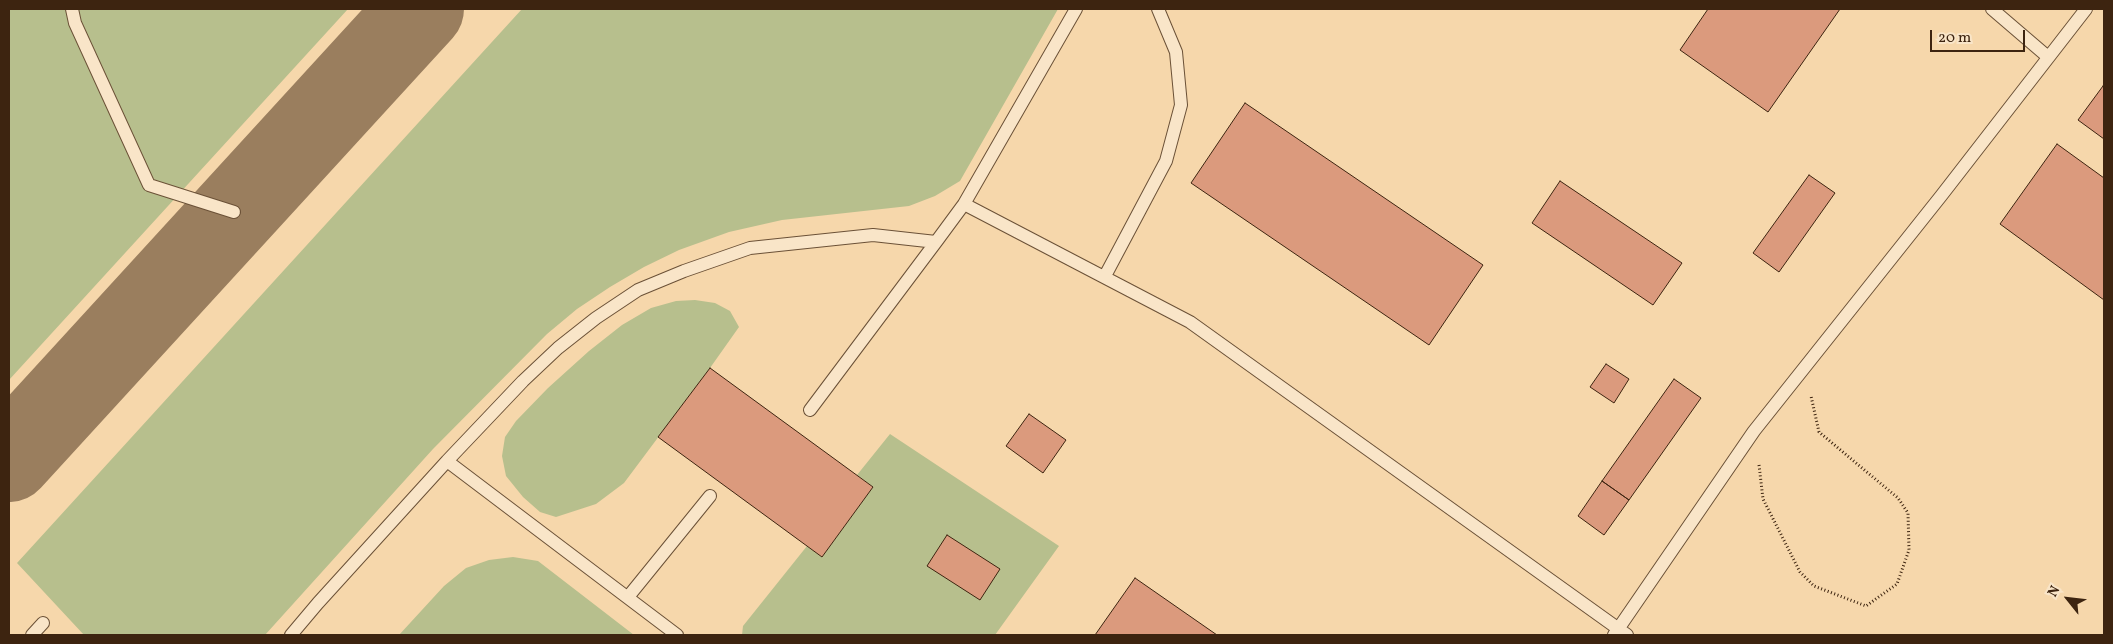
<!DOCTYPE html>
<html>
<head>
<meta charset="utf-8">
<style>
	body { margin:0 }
	#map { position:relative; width:2113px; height:644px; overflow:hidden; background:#f6d7ab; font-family:Vollkorn,serif }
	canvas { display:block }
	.frame { position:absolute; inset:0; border:10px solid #3d2410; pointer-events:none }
	.north { position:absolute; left:2043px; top:574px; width:50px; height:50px; -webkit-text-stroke:4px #f9e5c8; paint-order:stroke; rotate:299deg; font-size:14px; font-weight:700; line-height:20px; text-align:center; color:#3d2410 }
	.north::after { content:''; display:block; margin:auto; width:18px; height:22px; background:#3d2410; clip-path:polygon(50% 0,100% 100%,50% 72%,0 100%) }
	.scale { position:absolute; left:1930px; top:30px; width:95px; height:22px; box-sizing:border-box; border:2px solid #3d2410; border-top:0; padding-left:6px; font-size:15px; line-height:18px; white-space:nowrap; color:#3d2410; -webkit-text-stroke:4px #f9e5c8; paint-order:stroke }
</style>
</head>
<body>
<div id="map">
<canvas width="2113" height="644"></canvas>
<div class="frame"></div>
<div class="north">N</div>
<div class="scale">20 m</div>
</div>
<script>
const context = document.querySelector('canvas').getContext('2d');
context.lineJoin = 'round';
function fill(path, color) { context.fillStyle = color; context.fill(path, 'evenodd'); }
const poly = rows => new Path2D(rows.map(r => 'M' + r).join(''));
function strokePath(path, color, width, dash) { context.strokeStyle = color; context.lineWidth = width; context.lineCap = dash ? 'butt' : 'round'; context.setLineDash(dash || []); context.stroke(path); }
fill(poly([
	[9,9,348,9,9,380],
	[522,9,1058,9,960,181,935,196,909,206,782,220,729,232,679,250,644,267,610,287,577,309,547,334,433,449,265,635,84,635,17,563],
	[695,300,715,303,730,311,739,327,710,368,624,483,596,504,556,517,540,512,523,497,506,476,502,456,505,437,516,421,548,388,589,351,622,325,651,308,676,301],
	[890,434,1059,546,995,635,742,635,743,626,807,546,822,557,873,487,857,475],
	[513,557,538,561,634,635,399,635,444,586,466,568,489,560]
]), '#b7bf8d');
strokePath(poly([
	[9,459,421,9]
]), '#9a7e5e', 86);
const building = poly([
	[1708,9,1840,9,1768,112,1680,50,1708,9],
	[2103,86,2104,87,2104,139,2078,120,2103,86],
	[1245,103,1483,265,1429,345,1191,183,1245,103],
	[2057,144,2104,178,2104,300,2000,224,2057,144],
	[1809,175,1835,193,1779,272,1753,253,1809,175],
	[1560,181,1682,263,1653,305,1532,223,1560,181],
	[1606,364,1629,379,1614,403,1590,387,1606,364],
	[710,368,873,487,822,557,658,437,710,368],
	[1674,379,1701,398,1629,500,1602,481,1674,379],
	[1029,414,1066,440,1043,473,1006,446,1029,414],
	[1602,481,1629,500,1604,535,1578,516,1602,481],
	[947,535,1000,569,980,600,927,566,947,535],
	[1135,578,1217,635,1095,635,1135,578]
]);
fill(building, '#db9a7d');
strokePath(building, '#3d2410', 1);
const service = poly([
	[72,9,75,23,149,185,234,212],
	[1992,9,2048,57],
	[964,204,1190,322,1627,635],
	[1105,276,1166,161,1181,105,1176,52,1158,9],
	[810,410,936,242],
	[447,461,677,635],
	[628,597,710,496],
	[32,635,43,623],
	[291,635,318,603,447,461,523,381,558,348,596,318,638,290,684,271,750,248,873,235,936,242,964,204,1076,9],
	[1614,635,1754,431,1941,196,2086,9]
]);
strokePath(service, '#6b5137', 14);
strokePath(poly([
	[1759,465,1763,499,1800,572,1814,586,1866,606,1897,584,1909,550,1908,513,1898,498,1819,432,1811,396]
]), '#3d2410', 3, [1, 2.5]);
strokePath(service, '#f9e5c8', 12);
</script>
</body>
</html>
